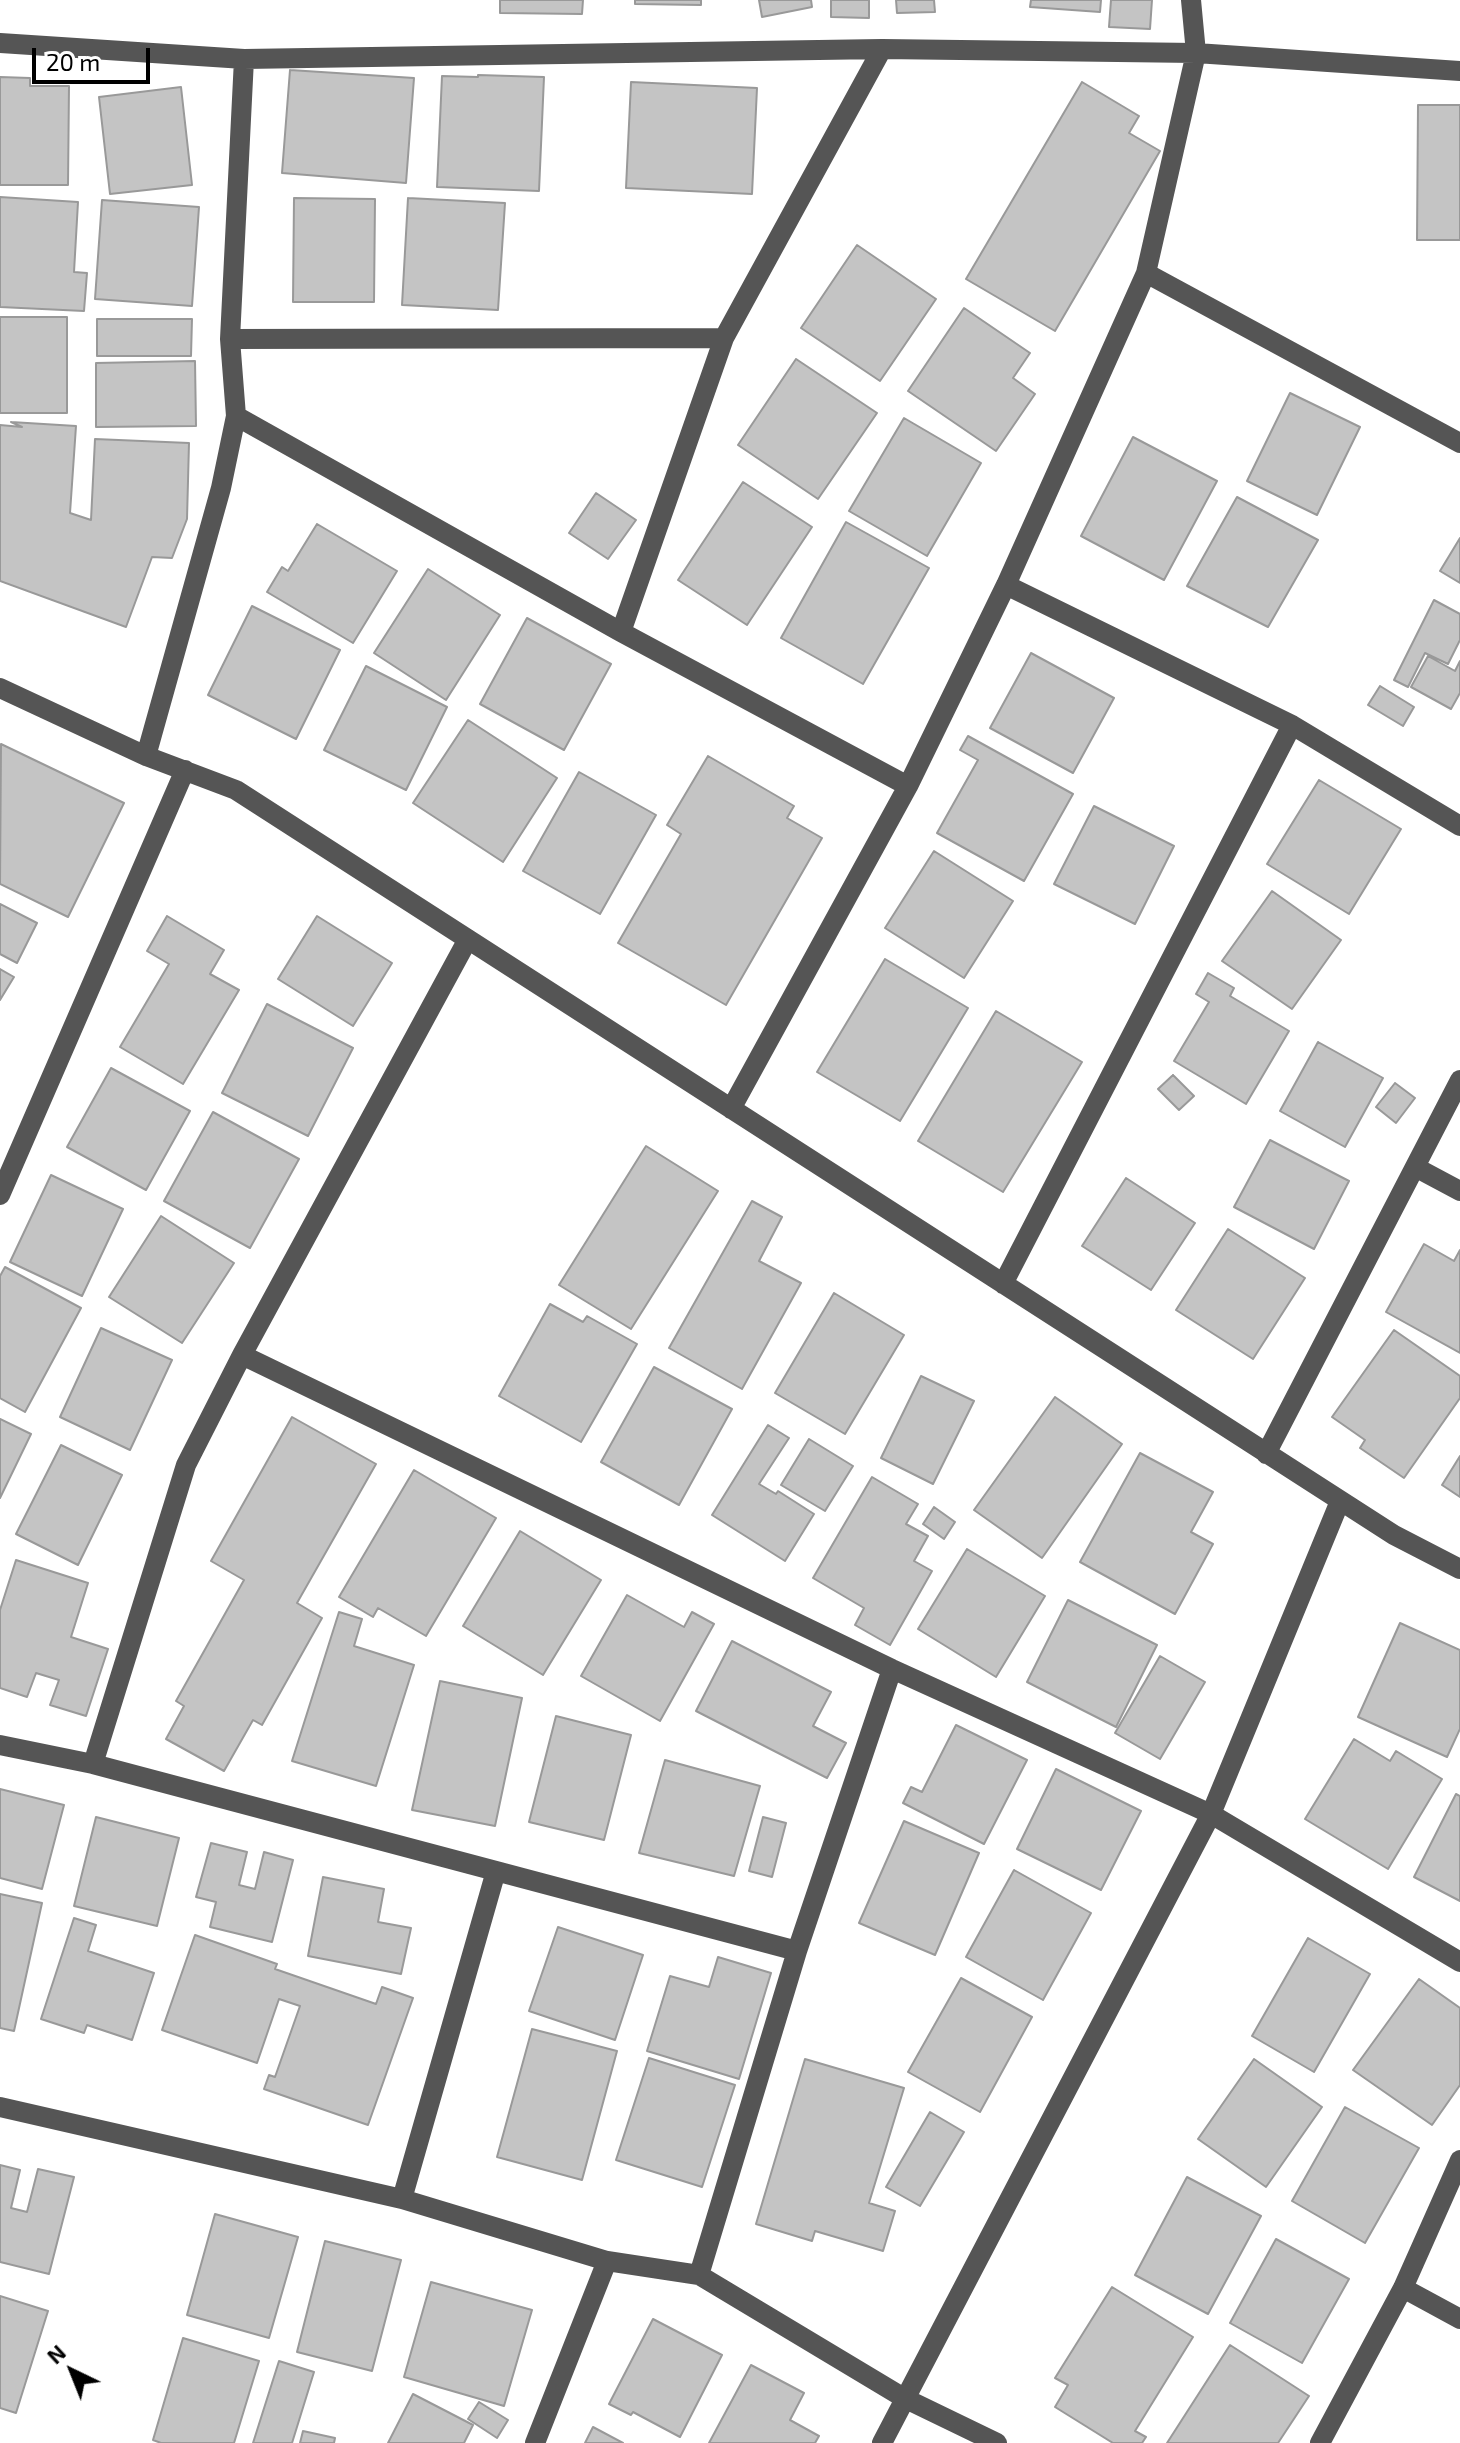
<!DOCTYPE html>
<html>
<head>
<meta charset="utf-8">
<style>
	body { margin:0 }
	#map { position:relative; width:1460px; height:2443px; overflow:hidden; background:#fff; font-family:"Exo 2",sans-serif }
	canvas { display:block }
	.north { position:absolute; left:32px; top:2331px; width:80px; height:80px; -webkit-text-stroke:6px #fff; paint-order:stroke; rotate:317deg; font-size:22px; font-weight:700; line-height:32px; text-align:center; color:#000 }
	.north::after { content:''; display:block; margin:auto; width:28px; height:36px; background:#000; clip-path:polygon(50% 0,100% 100%,50% 72%,0 100%) }
	.scale { position:absolute; left:32px; top:48px; width:118px; height:36px; box-sizing:border-box; border:4px solid #000; border-top:0; padding-left:10px; font-size:24px; line-height:28px; white-space:nowrap; color:#000; -webkit-text-stroke:6px #fff; paint-order:stroke }
</style>
</head>
<body>
<div id="map">
<canvas width="1460" height="2443"></canvas>
<div class="north">N</div>
<div class="scale">20 m</div>
</div>
<script>
const context = document.querySelector('canvas').getContext('2d');
context.lineJoin = 'round';
function fill(path, color) { context.fillStyle = color; context.fill(path, 'evenodd'); }
const poly = rows => new Path2D(rows.map(r => 'M' + r).join(''));
function strokePath(path, color, width, dash) { context.strokeStyle = color; context.lineWidth = width; context.lineCap = dash ? 'butt' : 'round'; context.setLineDash(dash || []); context.stroke(path); }
const building = poly([
	[500,0,583,0,582,14,500,13,500,0],
	[635,0,701,0,701,5,635,4,635,0],
	[759,0,811,0,812,7,762,17,759,0],
	[831,0,869,0,869,18,831,17,831,0],
	[896,0,934,0,935,12,897,13,896,0],
	[1031,0,1101,0,1100,12,1030,7,1031,0],
	[1111,0,1152,0,1150,29,1109,27,1111,0],
	[290,70,414,78,406,183,282,173,290,70],
	[478,75,544,77,539,191,437,187,442,76,478,77,478,75],
	[0,77,30,78,30,86,69,86,68,185,0,185,0,77],
	[631,82,757,88,752,194,626,188,631,82],
	[1082,82,1139,116,1129,133,1160,151,1055,331,966,279,1082,82],
	[181,87,192,185,110,194,99,97,181,87],
	[1418,105,1460,105,1460,240,1417,240,1418,105],
	[0,197,78,202,74,272,87,273,84,311,0,307,0,197],
	[294,198,375,199,374,302,293,302,294,198],
	[408,198,505,203,498,310,402,305,408,198],
	[102,200,199,207,192,306,95,299,102,200],
	[857,245,936,299,880,381,801,328,857,245],
	[964,308,1030,353,1013,378,1035,394,996,451,908,391,964,308],
	[0,317,67,317,67,413,0,413,0,317],
	[97,319,192,319,191,356,97,356,97,319],
	[796,359,877,413,818,499,738,445,796,359],
	[195,361,196,426,96,427,96,363,195,361],
	[1290,393,1360,427,1317,515,1247,481,1290,393],
	[904,418,981,463,927,556,849,511,904,418],
	[11,422,76,426,70,513,91,520,95,439,189,443,187,519,172,558,152,557,126,627,0,581,0,425,22,427,11,422],
	[1133,437,1217,481,1164,580,1081,536,1133,437],
	[743,482,812,527,747,625,678,580,743,482],
	[596,493,636,520,608,559,569,533,596,493],
	[1237,497,1318,540,1268,627,1187,586,1237,497],
	[846,522,929,568,863,684,781,638,846,522],
	[317,524,397,571,353,643,267,592,282,567,288,571,317,524],
	[1460,538,1460,583,1440,571,1460,538],
	[428,569,500,615,446,700,374,653,428,569],
	[1434,600,1460,614,1460,640,1448,664,1425,653,1408,687,1394,680,1434,600],
	[252,606,340,650,296,739,208,695,252,606],
	[527,618,611,664,564,750,480,704,527,618],
	[1031,653,1114,698,1073,773,990,728,1031,653],
	[1428,656,1455,671,1460,661,1460,693,1451,709,1411,687,1428,656],
	[366,666,447,707,406,790,324,750,366,666],
	[1380,686,1414,707,1403,726,1368,705,1380,686],
	[468,720,557,778,503,862,413,803,468,720],
	[968,736,1073,794,1024,881,937,833,978,760,960,750,968,736],
	[1,744,124,803,68,917,0,884,1,744],
	[708,756,794,806,787,818,822,838,726,1005,618,943,681,834,667,825,708,756],
	[579,772,656,815,600,914,523,871,579,772],
	[1319,780,1401,829,1349,914,1267,864,1319,780],
	[1094,806,1174,846,1135,924,1054,884,1094,806],
	[934,851,1013,901,964,978,885,928,934,851],
	[1272,891,1341,940,1292,1009,1222,961,1272,891],
	[0,904,37,923,17,963,0,954,0,904],
	[167,916,224,950,210,974,239,990,183,1084,120,1047,169,964,147,951,167,916],
	[317,916,392,963,353,1026,278,979,317,916],
	[885,959,968,1008,900,1121,817,1072,885,959],
	[0,969,14,977,0,1000,0,969],
	[1208,973,1234,988,1230,996,1289,1031,1246,1104,1174,1061,1209,1002,1196,994,1208,973],
	[267,1004,353,1048,308,1136,222,1093,267,1004],
	[996,1011,1082,1062,1003,1192,918,1141,996,1011],
	[1318,1042,1383,1078,1345,1147,1280,1111,1318,1042],
	[111,1068,190,1111,146,1190,67,1147,111,1068],
	[1173,1075,1194,1096,1179,1110,1158,1089,1173,1075],
	[1395,1083,1415,1098,1396,1123,1376,1107,1395,1083],
	[213,1112,299,1159,250,1248,164,1201,213,1112],
	[1270,1140,1349,1181,1314,1249,1234,1207,1270,1140],
	[646,1146,718,1191,631,1329,559,1285,646,1146],
	[51,1175,123,1209,82,1296,10,1262,51,1175],
	[1126,1178,1195,1223,1151,1290,1082,1246,1126,1178],
	[752,1201,782,1217,759,1261,801,1283,742,1389,669,1348,752,1201],
	[161,1216,234,1263,182,1343,109,1297,161,1216],
	[1228,1229,1305,1278,1253,1359,1176,1310,1228,1229],
	[1424,1244,1454,1261,1460,1250,1460,1353,1386,1312,1424,1244],
	[5,1267,81,1308,25,1412,0,1398,0,1276,5,1267],
	[834,1293,904,1335,845,1434,775,1393,834,1293],
	[550,1304,583,1322,587,1316,637,1344,581,1442,499,1396,550,1304],
	[101,1328,172,1360,130,1450,60,1417,101,1328],
	[1394,1330,1460,1376,1460,1398,1404,1478,1360,1448,1365,1440,1332,1417,1394,1330],
	[654,1367,732,1409,679,1505,601,1462,654,1367],
	[921,1376,974,1401,933,1484,881,1458,921,1376],
	[1055,1397,1122,1444,1042,1558,974,1510,1055,1397],
	[292,1417,376,1464,297,1603,322,1618,262,1725,253,1720,224,1771,166,1739,184,1706,176,1701,244,1580,211,1561,292,1417],
	[0,1419,31,1434,0,1498,0,1419],
	[768,1425,789,1438,759,1484,776,1494,778,1491,814,1514,785,1561,712,1515,768,1425],
	[809,1439,853,1466,825,1511,781,1485,809,1439],
	[61,1445,122,1475,78,1565,16,1534,61,1445],
	[1140,1453,1213,1492,1191,1532,1213,1544,1175,1614,1080,1562,1140,1453],
	[1460,1456,1460,1497,1442,1485,1460,1456],
	[414,1470,496,1518,426,1636,378,1608,373,1617,339,1597,414,1470],
	[872,1477,918,1504,906,1524,928,1536,914,1561,932,1571,890,1645,855,1625,864,1608,813,1578,872,1477],
	[934,1507,955,1522,944,1539,923,1524,934,1507],
	[520,1531,601,1580,543,1675,463,1626,520,1531],
	[967,1549,1045,1596,996,1677,918,1629,967,1549],
	[16,1560,88,1583,71,1637,108,1649,86,1716,50,1705,59,1680,36,1673,27,1697,0,1688,0,1610,16,1560],
	[627,1595,684,1627,692,1612,714,1624,660,1721,581,1676,627,1595],
	[1068,1600,1157,1645,1116,1727,1027,1682,1068,1600],
	[339,1612,362,1619,354,1646,414,1665,376,1786,292,1761,339,1612],
	[1400,1623,1460,1650,1460,1729,1447,1757,1358,1717,1400,1623],
	[732,1641,831,1692,813,1726,846,1743,827,1778,696,1711,732,1641],
	[1160,1656,1205,1682,1160,1759,1115,1733,1160,1656],
	[440,1681,522,1698,495,1826,412,1810,440,1681],
	[556,1716,631,1735,604,1840,529,1822,556,1716],
	[956,1725,1027,1760,984,1844,903,1803,911,1787,922,1792,956,1725],
	[1354,1739,1390,1761,1396,1751,1442,1779,1388,1869,1305,1819,1354,1739],
	[665,1760,760,1786,734,1876,639,1853,665,1760],
	[1056,1769,1141,1811,1101,1890,1017,1849,1056,1769],
	[0,1789,64,1805,42,1889,0,1878,0,1789],
	[1456,1794,1460,1796,1460,1901,1414,1877,1456,1794],
	[96,1817,179,1838,157,1926,74,1906,96,1817],
	[763,1817,786,1823,772,1877,749,1871,763,1817],
	[904,1821,979,1853,935,1955,859,1923,904,1821],
	[211,1843,247,1852,239,1885,255,1889,264,1852,293,1860,272,1942,210,1927,216,1902,196,1897,211,1843],
	[1014,1870,1091,1913,1043,2000,966,1957,1014,1870],
	[323,1877,384,1889,378,1922,411,1928,401,1974,308,1956,323,1877],
	[0,1894,42,1903,14,2031,0,2028,0,1894],
	[74,1918,96,1925,88,1951,154,1973,132,2040,87,2025,84,2033,41,2019,74,1918],
	[558,1927,643,1955,615,2040,529,2011,558,1927],
	[195,1935,277,1964,275,1969,376,2004,382,1987,413,1998,368,2125,264,2089,269,2075,275,2077,300,2006,279,1999,257,2063,162,2030,195,1935],
	[1308,1938,1370,1974,1314,2072,1252,2036,1308,1938],
	[718,1957,771,1973,739,2079,647,2051,670,1976,709,1987,718,1957],
	[961,1978,1032,2017,980,2112,908,2072,961,1978],
	[1419,1979,1460,2008,1460,2085,1432,2125,1353,2070,1419,1979],
	[532,2029,617,2051,582,2180,497,2157,532,2029],
	[649,2058,735,2085,702,2187,616,2160,649,2058],
	[805,2059,904,2088,869,2203,895,2211,883,2251,815,2231,812,2241,756,2224,805,2059],
	[1254,2059,1322,2107,1266,2187,1198,2139,1254,2059],
	[1345,2107,1419,2148,1365,2243,1292,2201,1345,2107],
	[930,2112,964,2132,920,2206,886,2187,930,2112],
	[0,2165,20,2170,11,2208,27,2212,38,2169,74,2177,49,2274,0,2262,0,2165],
	[1187,2177,1261,2216,1208,2314,1135,2275,1187,2177],
	[215,2214,298,2237,269,2338,187,2315,215,2214],
	[1276,2239,1349,2279,1302,2363,1230,2323,1276,2239],
	[325,2241,401,2260,372,2371,297,2352,325,2241],
	[431,2282,532,2310,504,2406,404,2377,431,2282],
	[1112,2287,1193,2337,1135,2431,1146,2437,1142,2443,1113,2443,1055,2407,1068,2385,1055,2378,1112,2287],
	[0,2296,48,2311,16,2413,0,2408,0,2296],
	[653,2319,722,2355,680,2437,633,2412,631,2415,609,2404,653,2319],
	[183,2338,259,2361,234,2443,161,2443,153,2440,183,2338],
	[1230,2345,1309,2396,1278,2443,1167,2443,1230,2345],
	[279,2361,314,2372,292,2443,253,2443,279,2361],
	[751,2365,804,2393,790,2420,819,2436,815,2443,709,2443,751,2365],
	[413,2394,473,2425,464,2443,388,2443,413,2394],
	[479,2402,508,2420,497,2438,468,2419,479,2402],
	[593,2427,623,2443,585,2443,593,2427],
	[303,2431,335,2438,334,2443,300,2443,303,2431]
]);
fill(building, '#c4c4c4');
strokePath(building, '#999', 2);
strokePath(poly([
	[0,43,244,59,882,49,1196,53,1460,71],
	[1146,273,1460,443],
	[230,339,724,338],
	[236,416,621,632,908,786],
	[1006,585,1292,725,1460,826],
	[621,632,724,338,882,49],
	[0,688,146,756,236,790,1394,1535,1460,1569],
	[146,756,221,488,236,416,230,339,244,59],
	[731,1109,908,786,1006,585,1146,273,1196,53,1191,0],
	[1415,1167,1460,1191],
	[0,1195,185,770],
	[1003,1284,1292,725],
	[242,1355,892,1669,1211,1814,1460,1962],
	[1266,1454,1460,1080],
	[0,1745,93,1764,797,1951],
	[93,1764,186,1465,242,1355,468,939],
	[0,2107,402,2199,607,2261,699,2275,904,2398,997,2443],
	[402,2199,496,1871],
	[699,2275,797,1951,892,1669],
	[1403,2288,1460,2319],
	[535,2443,607,2261],
	[882,2443,1211,1814,1340,1501],
	[1320,2443,1403,2288,1460,2160]
]), '#555', 20);
</script>
</body>
</html>
